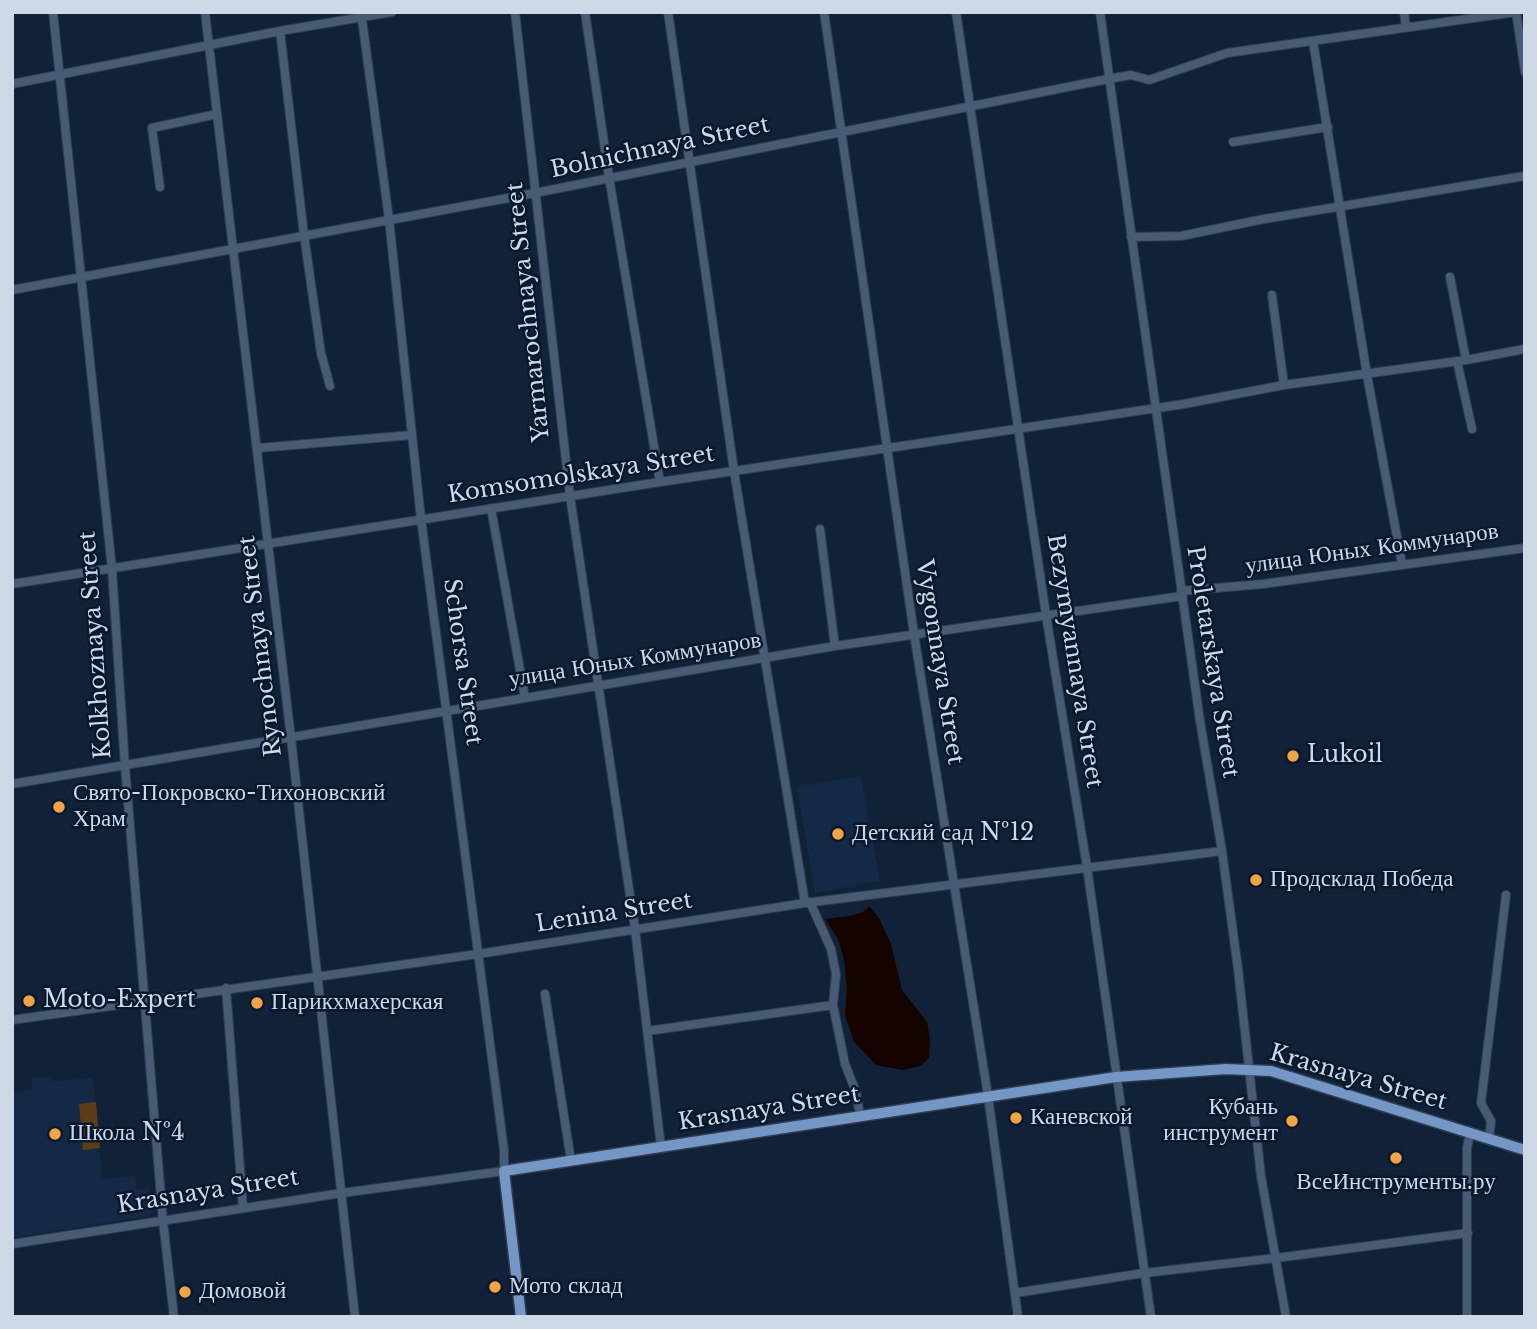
<!DOCTYPE html>
<html>
<head>
<meta charset="utf-8">
<style>
	body { margin:0 }
	#map { position:relative; width:1537px; height:1329px; overflow:hidden; background:#112238; font-family:"Libre Baskerville",serif }
	canvas { display:block }
	.frame { position:absolute; inset:0; border:14px solid #ced9e8; pointer-events:none }
</style>
</head>
<body>
<div id="map">
<canvas width="1537" height="1329"></canvas>
<div class="frame"></div>
</div>
<script>
const context = document.querySelector('canvas').getContext('2d');
context.lineJoin = 'round';
function fill(path, color) { context.fillStyle = color; context.fill(path, 'evenodd'); }
const poly = rows => new Path2D(rows.map(r => 'M' + r).join(''));
function strokePath(path, color, width, dash) { context.strokeStyle = color; context.lineWidth = width; context.lineCap = dash ? 'butt' : 'round'; context.setLineDash(dash || []); context.stroke(path); }
function label(font, color, halo, rows, align = 'center') {
  context.font = font + ' "Libre Baskerville",serif'; context.lineWidth = 5; context.setLineDash([]); context.textBaseline = 'middle'; context.strokeStyle = halo; context.fillStyle = color; for (const [text, x, y, turn = 0] of rows) {
    context.save(); context.translate(x, y); context.rotate((+turn || 0) * Math.PI / 180); context.textAlign = isNaN(turn) ? turn : align; if (halo) context.strokeText(text, 0, 0); context.fillText(text, 0, 0); context.restore();
  }
}
fill(poly([
	[861,776,880,881,815,893,797,787],
	[51,1076,51,1081,93,1078,102,1179,135,1176,137,1189,149,1188,152,1212,149,1216,12,1238,12,1093,32,1089,31,1078]
]), '#142945');
fill(poly([
	[96,1102,100,1148,83,1150,79,1104]
]), '#5e3d16');
fill(poly([
	[869,906,879,918,891,944,902,990,927,1022,930,1039,929,1058,921,1066,902,1070,876,1065,854,1042,845,1015,847,988,844,960,838,939,825,919,850,916,863,912]
]), '#150300');
const minor = poly([
	[53,12,112,569,125,766,163,1221,174,1317],
	[205,12,291,738,355,1317],
	[515,12,570,496,635,929,661,1147],
	[585,12,609,177,660,482],
	[668,12,734,471,805,903],
	[824,12,914,634,988,1096,1018,1317],
	[956,12,1046,615,1087,867,1151,1317],
	[1100,12,1200,721,1222,851,1238,969,1261,1176,1286,1317],
	[1404,12,1406,27],
	[280,31,304,235,321,353,330,386],
	[1313,41,1367,375,1402,564],
	[12,84,280,31,392,12],
	[1233,142,1328,127],
	[160,187,152,128,217,114],
	[1131,237,1181,236,1264,219,1525,176],
	[1450,277,1466,360],
	[12,290,535,193,1108,79,1131,75,1149,80,1227,53,1516,12,1525,72],
	[1272,295,1284,385],
	[1457,361,1472,429],
	[258,448,412,435],
	[491,508,525,698],
	[820,529,835,646],
	[12,584,660,482,1184,404,1284,385,1466,360,1525,349],
	[1181,591,1263,584,1525,548],
	[12,784,835,646,1182,596],
	[810,902,831,949,836,974,833,1005,845,1064,856,1092,860,1116],
	[226,988,243,1208],
	[545,994,571,1161],
	[12,1020,478,954,805,903,1222,851],
	[647,1031,833,1005],
	[1489,1139,1491,1121,1481,1103,1506,895],
	[12,1244,342,1193,504,1171,504,1150,421,519,389,219,361,12],
	[1015,1293,1144,1273,1276,1258,1468,1233],
	[1467,1317,1467,1148,1470,1133]
]);
const major = poly([
	[521,1317,504,1171,1116,1077,1226,1069,1271,1071,1525,1150]
]);
strokePath(minor, '#313c4f', 10);
strokePath(major, '#313c4f', 13);
strokePath(minor, '#485b75', 8);
strokePath(major, '#7597c5', 10);
for (const [x, y, r, color] of [
	[1293,756,7,"#f4a344"],
	[59,807,7,"#f4a344"],
	[838,834,7,"#f4a344"],
	[1256,880,7,"#f4a344"],
	[29,1001,7,"#f4a344"],
	[257,1003,7,"#f4a344"],
	[1016,1118,7,"#f4a344"],
	[1292,1121,7,"#f4a344"],
	[55,1134,7,"#f4a344"],
	[1396,1158,7,"#f4a344"],
	[495,1287,7,"#f4a344"],
	[185,1292,7,"#f4a344"]
]) { const dot = new Path2D(); dot.arc(x, y, r, 0, 2 * Math.PI); context.fillStyle = color; context.fill(dot); strokePath(dot, '#08182e', 2.5); }
label('23px', '#ced9e8', '#08182e', [
	["Bolnichnaya Street",660,148,-12],
	["Yarmarochnaya Street",529,312,-96],
	["Komsomolskaya Street",581,475,-9],
	["улица Юных Коммунаров",1372,549,-8],
	["Kolkhoznaya Street",96,645,-94],
	["Rynochnaya Street",261,646,-97],
	["улица Юных Коммунаров",635,660,-9],
	["Bezymyannaya Street",1074,661,81],
	["Schorsa Street",462,662,82],
	["Vygonnaya Street",939,662,81],
	["Proletarskaya Street",1212,662,81],
	["Lenina Street",614,913,-9],
	["Krasnaya Street",1358,1078,16],
	["Krasnaya Street",769,1109,-9],
	["Krasnaya Street",208,1192,-9]
]);
label('23px', '#ced9e8', '#08182e', [
	["Lukoil",1307,756],
	["Свято-Покровско-Тихоновский",73,794],
	["Храм",73,820],
	["Детский сад №12",852,834],
	["Продсклад Победа",1270,880],
	["Moto-Expert",43,1001],
	["Парикхмахерская",271,1003],
	["Кубань",1278,1108,"right"],
	["инструмент",1278,1134,"right"],
	["Каневской",1030,1118],
	["Школа №4",69,1134],
	["ВсеИнструменты.ру",1396,1183,"center"],
	["Мото склад",509,1287],
	["Домовой",199,1292]
], 'left');
</script>
</body>
</html>
